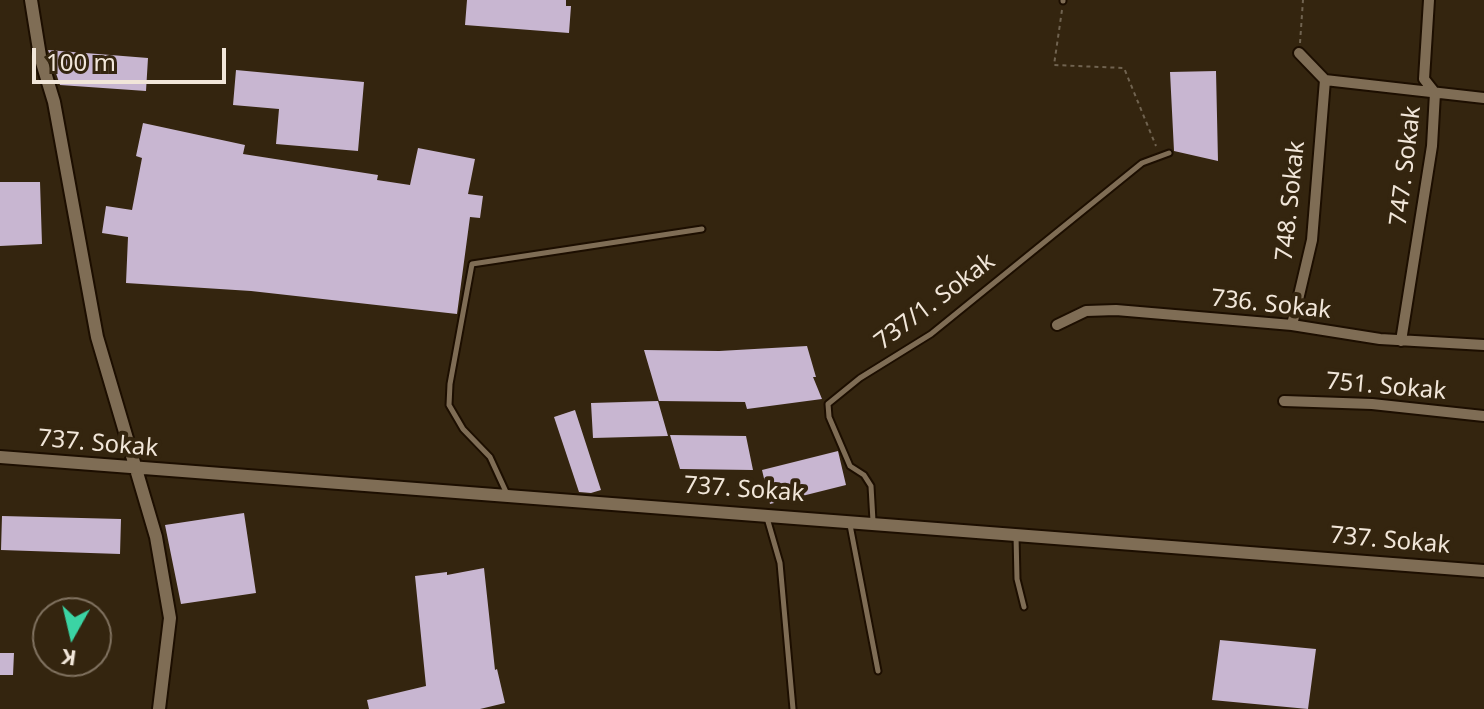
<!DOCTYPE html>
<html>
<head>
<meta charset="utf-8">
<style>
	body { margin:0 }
	#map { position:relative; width:1484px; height:709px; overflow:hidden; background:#34250f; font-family:"Noto Sans",sans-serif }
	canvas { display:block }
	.north { position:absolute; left:32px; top:597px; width:80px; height:80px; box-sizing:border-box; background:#34250f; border:2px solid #807260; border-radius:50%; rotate:188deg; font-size:22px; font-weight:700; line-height:32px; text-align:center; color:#f1e6d9 }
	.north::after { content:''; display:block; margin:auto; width:28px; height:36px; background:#3bd4a4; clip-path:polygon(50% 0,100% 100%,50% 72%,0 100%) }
	.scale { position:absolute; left:32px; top:48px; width:194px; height:36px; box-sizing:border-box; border:4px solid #f1e6d9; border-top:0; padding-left:10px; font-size:24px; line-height:28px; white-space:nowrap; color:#f1e6d9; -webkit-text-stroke:6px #34250f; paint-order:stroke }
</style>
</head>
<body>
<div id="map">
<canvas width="1484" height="709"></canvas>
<div class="north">K</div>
<div class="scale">100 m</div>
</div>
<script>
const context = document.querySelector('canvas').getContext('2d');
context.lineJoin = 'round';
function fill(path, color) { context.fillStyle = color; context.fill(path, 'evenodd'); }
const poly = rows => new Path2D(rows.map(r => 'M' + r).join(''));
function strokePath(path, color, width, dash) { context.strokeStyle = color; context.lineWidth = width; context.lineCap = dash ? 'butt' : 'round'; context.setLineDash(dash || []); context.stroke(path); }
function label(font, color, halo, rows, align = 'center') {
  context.font = font + ' "Noto Sans",sans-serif'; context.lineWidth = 8; context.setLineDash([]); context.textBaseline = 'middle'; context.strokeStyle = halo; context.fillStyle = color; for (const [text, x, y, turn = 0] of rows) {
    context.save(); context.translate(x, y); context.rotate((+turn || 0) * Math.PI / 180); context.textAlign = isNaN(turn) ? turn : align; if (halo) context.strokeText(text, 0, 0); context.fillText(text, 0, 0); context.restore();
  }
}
fill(poly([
	[467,0,566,0,566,6,571,6,569,33,465,25],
	[48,50,148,58,146,91,60,85],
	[236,70,364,82,358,151,276,144,279,109,233,105],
	[1216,71,1218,161,1174,151,1170,72],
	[143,123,245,145,243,154,378,175,377,180,410,185,418,148,475,159,468,194,483,196,480,218,470,217,457,314,251,291,126,283,128,237,102,233,106,206,132,210,142,158,136,156],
	[0,182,40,182,42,244,0,246],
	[807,346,816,377,813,377,822,399,747,409,745,402,659,401,644,350,719,351],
	[658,401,668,436,593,438,591,403],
	[575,410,601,490,591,493,579,492,554,417],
	[670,435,746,436,753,470,680,469],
	[838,451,846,485,770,504,762,470],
	[244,513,256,593,181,604,165,525],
	[2,516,121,519,120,554,1,550],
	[484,568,495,670,497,669,505,703,480,709,369,709,367,700,426,686,415,576,447,572,447,575],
	[1220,640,1316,649,1308,709,1212,700],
	[0,653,14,653,13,675,0,675]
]), '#c8b6d1');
const service = poly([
	[1063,1,1063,0],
	[507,494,490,457,463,429,449,405,450,384,472,264,702,229],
	[767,518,780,563,793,709],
	[873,521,871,486,864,475,850,466,829,417,828,404,860,378,931,334,1142,163,1169,153],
	[850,525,878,671],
	[1016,535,1017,579,1024,607]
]);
const minor = poly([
	[1299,53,1325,80,1484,98],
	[1057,325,1086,311,1116,310,1292,325,1380,339,1484,345],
	[1292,325,1312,240,1325,80],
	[1401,341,1432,146,1435,93,1424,79,1429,0],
	[1284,401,1372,404,1484,416]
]);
const tertiary = poly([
	[31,0,40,56,54,102,97,337,156,537,170,618,159,709],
	[0,457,1484,571]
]);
strokePath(service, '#1c0e00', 9);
strokePath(minor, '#1c0e00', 14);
strokePath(tertiary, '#1c0e00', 16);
strokePath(poly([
	[1062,10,1054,65,1124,68,1156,146],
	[1300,43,1303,0]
]), '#706350', 2, [4, 4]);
strokePath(service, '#7f6d55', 5);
strokePath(minor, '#7f6d55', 10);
strokePath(tertiary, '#7f6d55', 12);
label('24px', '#f1e6d9', '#34250f', [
	["747. Sokak",1406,166,-83],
	["748. Sokak",1291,201,-84],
	["737/1. Sokak",935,302,-37],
	["736. Sokak",1271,305,6],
	["751. Sokak",1386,387,5],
	["737. Sokak",98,444,5],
	["737. Sokak",744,490,4],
	["737. Sokak",1390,541,5]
]);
</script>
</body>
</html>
